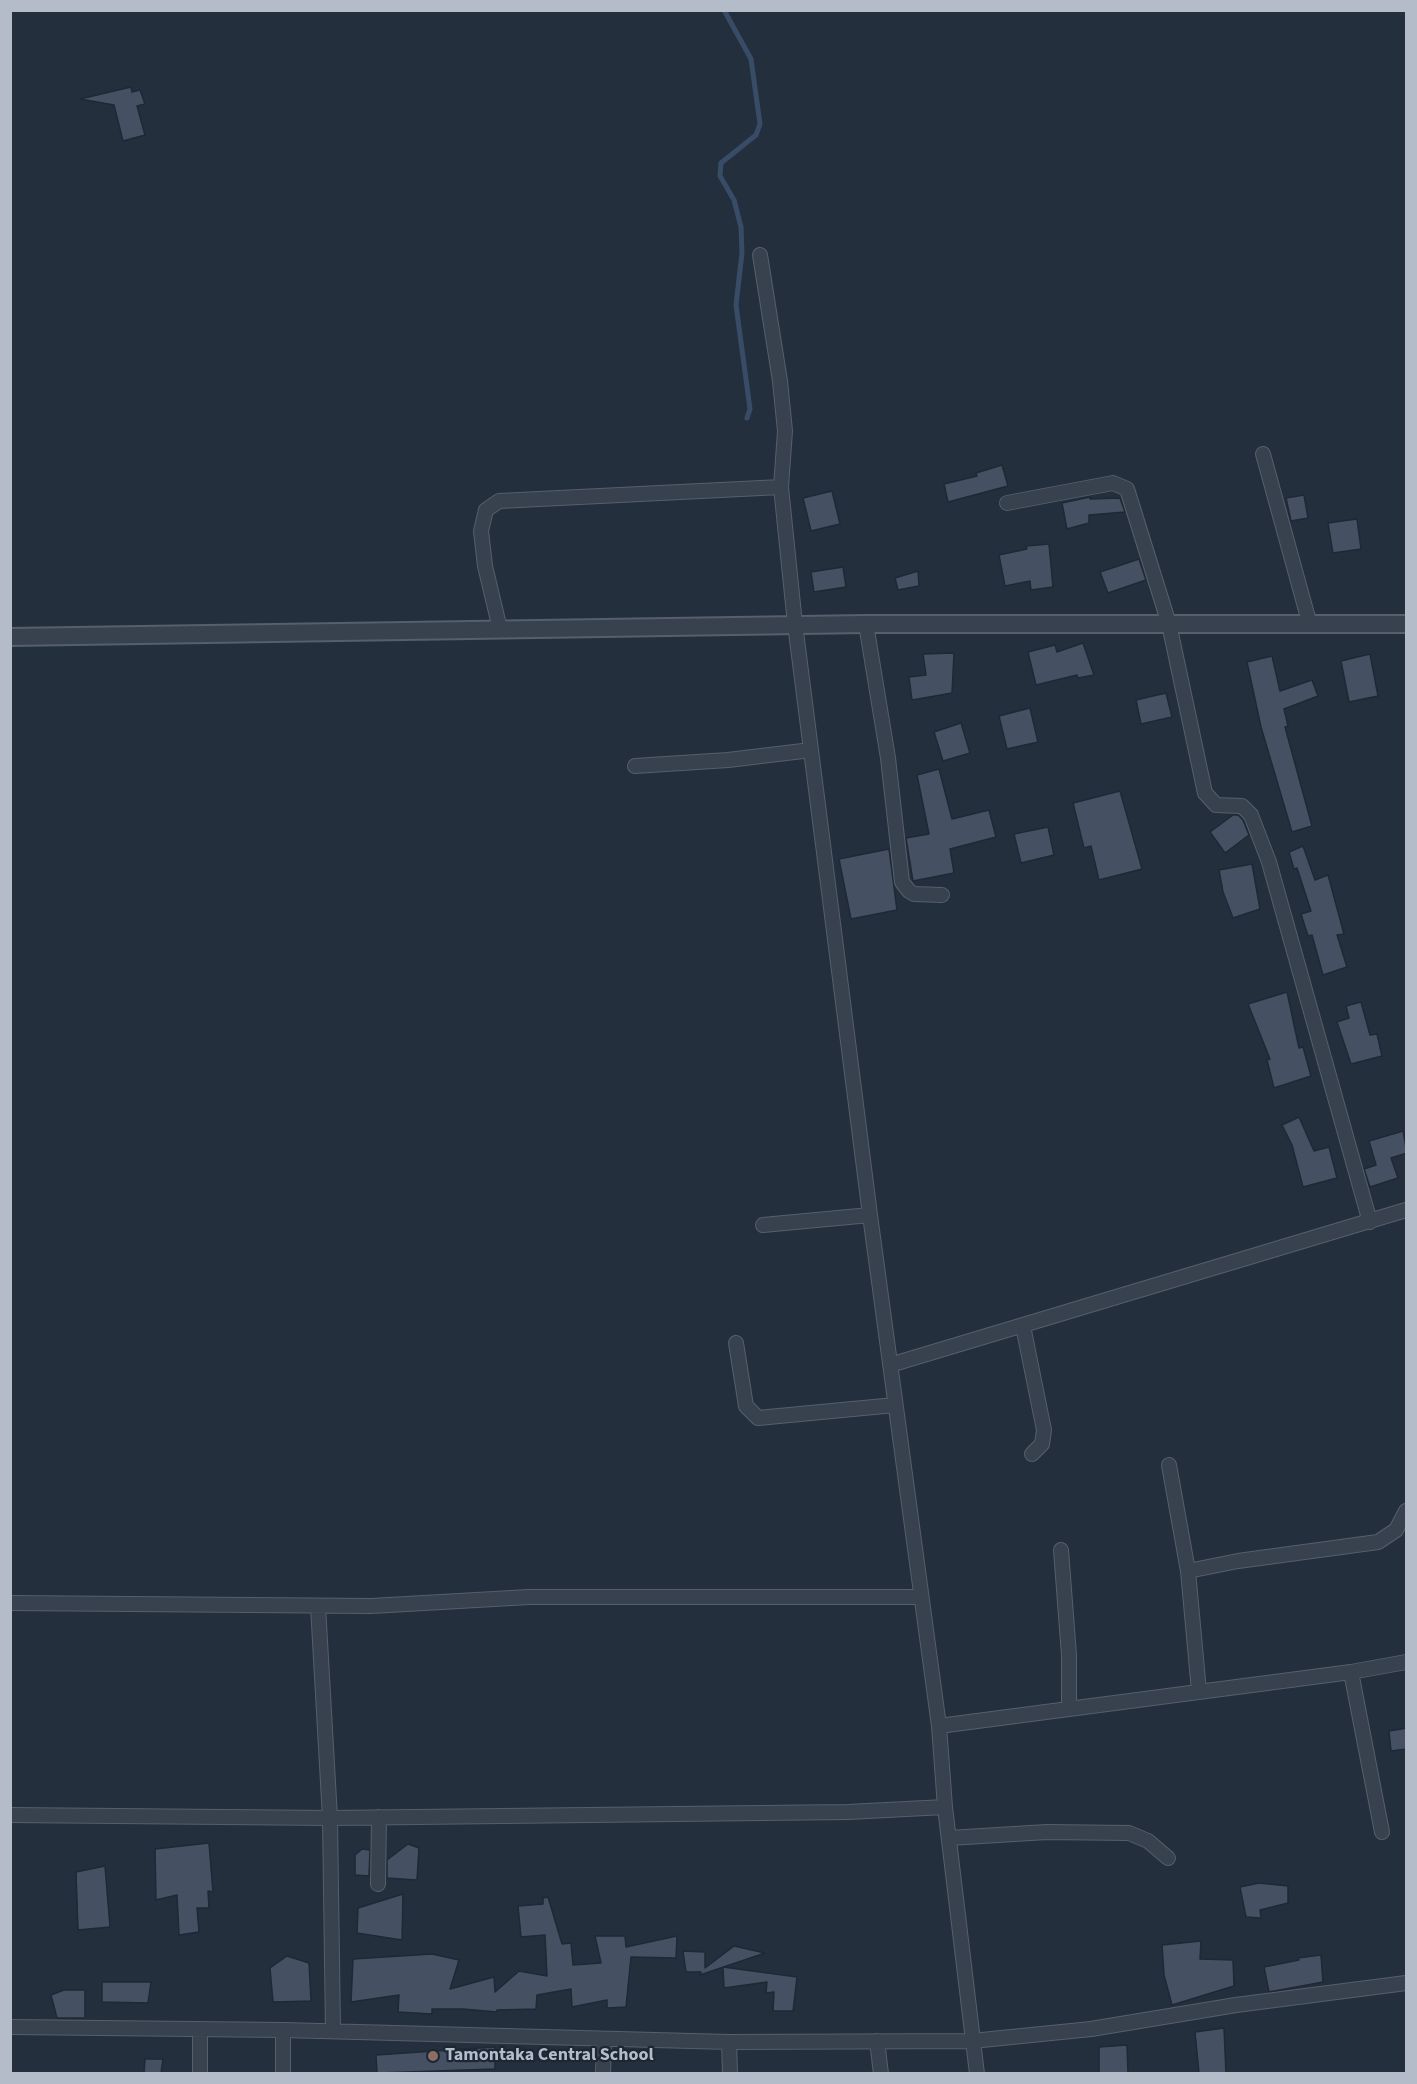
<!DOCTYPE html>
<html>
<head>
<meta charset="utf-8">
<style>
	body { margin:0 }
	#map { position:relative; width:1417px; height:2084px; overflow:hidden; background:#242f3e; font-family:"Source Sans 3",sans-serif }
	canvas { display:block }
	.frame { position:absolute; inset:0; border:12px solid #b4bcc9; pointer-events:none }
</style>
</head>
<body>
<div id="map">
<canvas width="1417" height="2084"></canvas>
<div class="frame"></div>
</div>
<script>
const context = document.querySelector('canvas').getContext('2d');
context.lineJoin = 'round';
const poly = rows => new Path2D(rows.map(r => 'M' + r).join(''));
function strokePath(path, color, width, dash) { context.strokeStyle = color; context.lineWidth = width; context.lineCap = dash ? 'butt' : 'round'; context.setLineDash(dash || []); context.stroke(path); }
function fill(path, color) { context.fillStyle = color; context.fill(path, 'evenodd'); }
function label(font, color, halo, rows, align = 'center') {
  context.font = font + ' "Source Sans 3",sans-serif'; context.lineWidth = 4.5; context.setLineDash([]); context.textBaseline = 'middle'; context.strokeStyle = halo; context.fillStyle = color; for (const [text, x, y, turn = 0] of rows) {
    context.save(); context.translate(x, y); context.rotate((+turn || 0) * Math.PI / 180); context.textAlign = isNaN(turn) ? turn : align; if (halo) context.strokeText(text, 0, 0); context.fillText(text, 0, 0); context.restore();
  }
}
strokePath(poly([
	[724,10,751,59,760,124,756,135,721,163,720,176,734,200,741,227,742,253,736,305,750,409,747,418]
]), '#394c67', 5);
const building = poly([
	[131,87,132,92,140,90,145,104,137,106,145,135,123,141,114,105,80,99,131,87],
	[1002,465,1008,486,948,502,944,484,977,476,976,473,1002,465],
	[832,491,840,524,811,531,803,498,832,491],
	[1304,495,1308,518,1291,521,1286,498,1304,495],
	[1090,497,1090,499,1120,498,1125,512,1089,515,1089,523,1067,529,1062,503,1090,497],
	[1357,519,1361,549,1333,553,1328,523,1357,519],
	[1049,544,1053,587,1031,590,1030,581,1005,586,999,555,1027,549,1026,546,1049,544],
	[1139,559,1146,580,1108,593,1100,572,1139,559],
	[843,567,846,587,814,592,811,572,843,567],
	[918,571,919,586,898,590,895,578,918,571],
	[1083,643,1094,675,1078,678,1077,675,1036,685,1028,652,1055,645,1057,652,1083,643],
	[954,653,952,693,912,700,909,677,926,675,923,654,954,653],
	[1370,654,1378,696,1349,702,1341,661,1370,654],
	[1272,656,1280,691,1312,680,1318,696,1284,709,1288,726,1285,727,1312,826,1292,832,1261,727,1247,662,1272,656],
	[1166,693,1172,717,1141,724,1136,700,1166,693],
	[1030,708,1038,742,1007,749,999,716,1030,708],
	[961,723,970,753,943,761,934,732,961,723],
	[939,769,952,819,989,810,996,837,950,849,954,873,913,881,906,838,929,834,917,775,939,769],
	[1120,791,1142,869,1099,880,1091,846,1084,848,1073,803,1120,791],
	[1233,815,1238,815,1243,820,1249,835,1225,853,1210,832,1233,815],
	[1048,827,1054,855,1021,863,1014,834,1048,827],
	[1303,846,1315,880,1328,875,1344,934,1337,935,1347,967,1323,975,1312,935,1308,936,1301,914,1311,911,1297,868,1294,869,1289,852,1303,846],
	[889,849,897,910,851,919,839,859,889,849],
	[1252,864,1260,909,1233,918,1223,892,1219,870,1252,864],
	[1287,992,1299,1048,1303,1047,1311,1076,1274,1088,1267,1060,1270,1059,1248,1004,1287,992],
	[1361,1002,1370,1035,1377,1034,1382,1056,1351,1064,1337,1022,1349,1018,1346,1006,1361,1002],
	[1299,1117,1314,1151,1329,1147,1337,1178,1303,1187,1292,1145,1282,1125,1299,1117],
	[1403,1131,1407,1153,1391,1158,1398,1178,1370,1187,1364,1169,1376,1165,1369,1141,1403,1131],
	[1407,1728,1407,1749,1391,1751,1389,1731,1407,1728],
	[209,1843,213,1892,208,1891,209,1908,197,1908,199,1932,179,1935,177,1895,156,1900,155,1849,209,1843],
	[408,1844,419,1848,417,1880,387,1878,387,1860,408,1844],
	[362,1849,370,1850,369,1876,355,1875,355,1855,362,1849],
	[105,1866,110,1927,78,1930,76,1872,105,1866],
	[1259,1883,1288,1886,1288,1903,1260,1910,1261,1918,1246,1917,1240,1887,1259,1883],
	[403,1894,402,1940,357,1933,358,1908,403,1894],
	[548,1897,562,1944,571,1943,573,1965,601,1963,595,1936,625,1936,626,1947,677,1936,676,1958,631,1957,626,2007,607,2008,607,2000,572,2007,571,1989,537,1995,536,2009,497,2010,497,2012,463,2009,432,2009,432,2014,398,2012,399,1995,351,2002,353,1959,432,1954,459,1960,450,1989,494,1977,495,1992,519,1971,547,1976,545,1935,521,1937,518,1906,543,1904,543,1898,548,1897],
	[1201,1941,1200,1959,1233,1960,1234,1986,1172,2005,1164,1975,1162,1945,1201,1941],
	[734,1946,765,1953,700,1975,701,1972,686,1972,683,1951,705,1952,705,1968,734,1946],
	[1321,1955,1323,1982,1269,1992,1264,1967,1299,1960,1298,1958,1321,1955],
	[287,1956,309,1963,311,2001,273,2002,270,1968,287,1956],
	[723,1967,797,1977,793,2011,773,2011,774,1992,766,1993,767,1982,724,1988,723,1967],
	[102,1982,151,1982,148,2003,102,2002,102,1982],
	[64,1990,85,1990,85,2018,57,2018,51,1995,64,1990],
	[1224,2028,1226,2073,1199,2073,1195,2032,1224,2028],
	[1127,2045,1128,2073,1099,2073,1099,2047,1127,2045],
	[495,2047,495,2069,377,2073,376,2055,495,2047],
	[145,2059,163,2059,161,2073,144,2073,145,2059]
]);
fill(building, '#455162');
strokePath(building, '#1f2835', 1.5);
const minor = poly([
	[760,255,780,381,785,431,781,487],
	[1263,454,1310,625],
	[1007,503,1113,483,1127,489,1169,624,1205,793,1216,805,1242,806,1251,815,1269,862,1370,1222],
	[866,624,888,758,902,882,909,891,914,894,942,895],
	[500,629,485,566,481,531,486,510,499,501,781,487,795,624,870,1215,939,1726,945,1807,977,2074],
	[635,766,728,760,811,750],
	[763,1225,870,1215],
	[1023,1326,1044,1430,1042,1444,1032,1454],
	[736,1343,746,1406,758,1418,895,1405],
	[890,1365,1406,1210],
	[1169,1465,1188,1571],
	[1061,1550,1069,1655,1069,1709],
	[10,1603,371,1606,529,1597,920,1597],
	[318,1606,330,1818,333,2031],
	[1351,1672,1382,1832],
	[1199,1691,1188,1571,1238,1561,1378,1542,1396,1530,1406,1511],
	[939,1726,1351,1672,1406,1662],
	[10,1815,330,1818,848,1812,945,1807],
	[949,1838,1047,1832,1129,1833,1148,1841,1168,1858],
	[378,1884,379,1817],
	[10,2027,283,2030,729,2042,972,2041,1091,2029,1236,2005,1406,1983],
	[200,2029,200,2074],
	[283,2030,283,2074],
	[877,2041,881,2074],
	[729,2042,730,2074],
	[603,2074,604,2039]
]);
const tertiary = poly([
	[10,637,866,624,1406,624]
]);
strokePath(minor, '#565f6c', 16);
strokePath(tertiary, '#565f6c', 20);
strokePath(minor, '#38414e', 14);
strokePath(tertiary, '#38414e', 16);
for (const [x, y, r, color] of [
	[433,2056,6,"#8d6e63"]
]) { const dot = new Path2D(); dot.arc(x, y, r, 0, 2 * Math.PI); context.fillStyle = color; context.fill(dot); strokePath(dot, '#1d2633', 2); }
label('bold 18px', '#b4bcc9', '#1d2633', [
	["Tamontaka Central School",445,2056]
], 'left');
</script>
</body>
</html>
